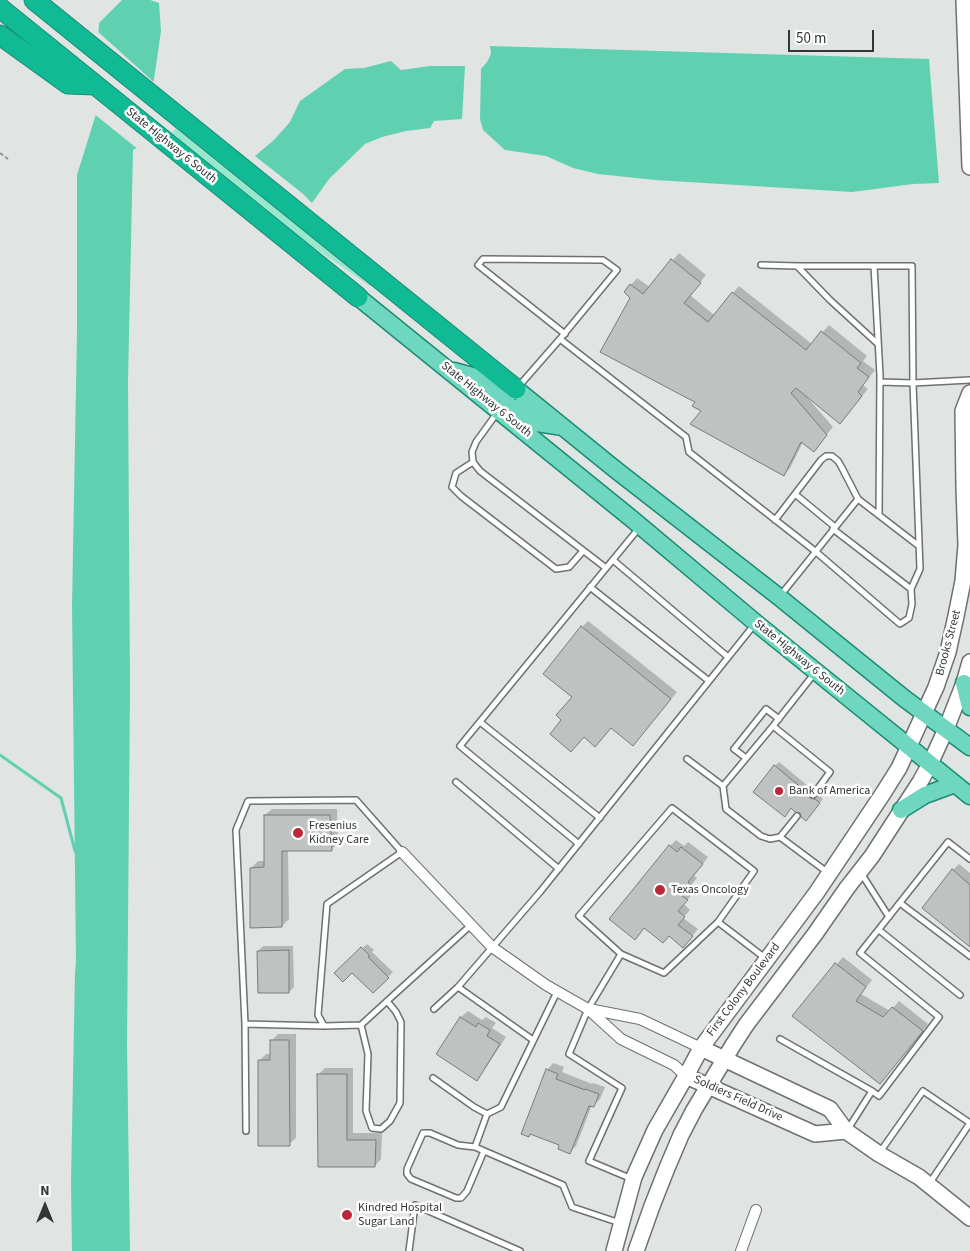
<!DOCTYPE html>
<html>
<head>
<meta charset="utf-8">
<style>
	body { margin:0 }
	#map { position:relative; width:970px; height:1251px; overflow:hidden; background:#e0e4e2; font-family:"Source Sans 3",sans-serif }
	canvas { display:block }
	.north { position:absolute; left:20px; top:1181px; width:50px; height:50px; -webkit-text-stroke:4px #fff; paint-order:stroke; rotate:0deg; font-size:14px; font-weight:700; line-height:20px; text-align:center; color:#343635 }
	.north::after { content:''; display:block; margin:auto; width:18px; height:22px; background:#343635; clip-path:polygon(50% 0,100% 100%,50% 72%,0 100%) }
	.scale { position:absolute; left:788px; top:30px; width:86px; height:22px; box-sizing:border-box; border:2px solid #343635; border-top:0; padding-left:6px; font-size:15px; line-height:18px; white-space:nowrap; color:#343635; -webkit-text-stroke:4px #fff; paint-order:stroke }
</style>
</head>
<body>
<div id="map">
<canvas width="970" height="1251"></canvas>
<div class="north">N</div>
<div class="scale">50 m</div>
</div>
<script>
const context = document.querySelector('canvas').getContext('2d');
context.lineJoin = 'round';
function fill(path, color) { context.fillStyle = color; context.fill(path, 'evenodd'); }
const poly = rows => new Path2D(rows.map(r => 'M' + r).join(''));
function strokePath(path, color, width, dash) { context.strokeStyle = color; context.lineWidth = width; context.lineCap = dash ? 'butt' : 'round'; context.setLineDash(dash || []); context.stroke(path); }
function label(font, color, halo, rows, align = 'center') {
  context.font = font + ' "Source Sans 3",sans-serif'; context.lineWidth = 5; context.setLineDash([]); context.textBaseline = 'middle'; context.strokeStyle = halo; context.fillStyle = color; for (const [text, x, y, turn = 0] of rows) {
    context.save(); context.translate(x, y); context.rotate((+turn || 0) * Math.PI / 180); context.textAlign = isNaN(turn) ? turn : align; if (halo) context.strokeText(text, 0, 0); context.fillText(text, 0, 0); context.restore();
  }
}
fill(poly([
	[176,128,371,285,370,286,303,240,172,133]
]), '#98e8cd');
fill(poly([
	[122,0,150,0,159,3,161,31,145,141,141,146,133,150,128,381,130,687,127,1044,130,1251,72,1251,71,1182,75,973,76,962,72,606,77,332,77,175,96,114,95,96,99,23],
	[490,46,929,59,939,183,913,184,852,192,655,180,598,174,573,168,546,156,505,150,483,130,480,119,481,69,487,62,491,54],
	[391,61,401,70,430,66,465,66,462,119,434,121,430,128,406,131,382,137,365,144,329,179,312,203,302,193,255,156,274,140,290,122,300,101,345,69,364,68]
]), '#60d1b0');
fill(poly([
	[96,30,156,84,148,142,143,148,139,150,93,113,92,96]
]), '#e0e4e2');
fill(poly([
	[679,253,706,275,690,295,714,315,739,286,812,344,829,325,867,356,863,361,875,370,863,385,868,389,846,415,808,396,807,397,833,427,820,443,803,442,790,468,784,475,703,410,632,297,631,285,637,278,650,287],
	[588,621,677,692,639,738,611,727,563,720,574,697,582,627],
	[779,762,813,790,814,795,819,795,823,799,809,815,775,766],
	[272,809,337,809,338,843,331,850,288,849,289,919,282,926,251,868,258,861,265,861,265,815],
	[676,840,684,846,688,842,708,857,694,876,697,878,688,889,693,893,684,904,690,910,683,918,698,929,689,940,645,927,635,938,670,846],
	[959,864,970,873,970,945,953,870],
	[367,944,374,950,372,952,393,972,373,992,352,971,336,973],
	[263,946,293,946,294,987,289,992,258,951],
	[843,957,872,980,861,994,890,1011,899,1001,928,1024,886,1076,793,1016],
	[468,1011,482,1020,486,1017,496,1023,492,1028,506,1037,483,1072,477,1079,437,1054,461,1017],
	[278,1034,296,1034,296,1138,289,1144,259,1061,266,1054,271,1054,271,1041],
	[553,1063,564,1067,562,1072,592,1084,593,1083,605,1087,600,1099,593,1106,592,1105,576,1146,570,1152,561,1145,531,1133,529,1135,547,1070],
	[325,1068,353,1068,353,1133,382,1133,381,1159,375,1166,319,1166,318,1075]
]), '#0003');
strokePath(poly([
	[0,755,61,798,75,851]
]), '#60d1b0', 3);
const building = poly([
	[671,259,701,283,684,303,708,322,732,292,806,350,821,331,861,363,857,368,869,377,858,392,862,396,840,424,796,388,791,393,827,435,814,452,801,442,784,476,690,424,701,411,692,406,695,402,685,397,600,352,630,298,624,292,630,284,643,294,671,259],
	[581,626,671,699,633,746,611,728,595,747,584,737,571,752,550,734,561,720,556,715,572,697,543,674,581,626],
	[774,765,809,794,810,798,815,799,820,803,806,821,801,817,800,813,795,812,791,808,785,817,753,792,774,765],
	[264,815,330,815,332,851,282,851,282,927,250,928,250,868,264,867,264,815],
	[669,845,677,852,681,847,703,864,688,882,691,885,682,896,688,900,678,911,685,917,678,925,693,936,683,948,669,936,663,943,644,928,635,940,609,919,669,845],
	[952,869,970,885,970,947,922,908,952,869],
	[361,947,370,956,368,957,389,978,373,993,352,973,343,982,334,973,361,947],
	[289,950,289,993,258,993,257,951,289,950],
	[835,963,866,987,856,1001,883,1017,892,1007,923,1031,880,1084,792,1016,835,963],
	[460,1017,476,1027,478,1023,490,1030,487,1036,500,1044,477,1081,436,1054,460,1017],
	[270,1040,289,1040,290,1146,258,1146,258,1060,270,1060,270,1040],
	[546,1069,558,1074,556,1079,585,1090,585,1089,599,1094,594,1107,589,1106,570,1154,558,1149,559,1145,530,1134,529,1137,521,1134,546,1069],
	[317,1074,347,1074,347,1140,376,1140,375,1167,318,1167,317,1074]
]);
fill(building, '#bec2c0');
strokePath(building, '#787c7b', 1);
const lane = poly([
	[761,265,797,266,912,266,913,383,970,380],
	[797,266,830,300,878,344],
	[874,266,880,375,879,515],
	[560,339,686,437,689,452,815,551,900,624,909,618,912,604,911,589],
	[519,386,560,339,617,270,603,260,483,259,478,265,565,334],
	[497,413,476,442,472,452,473,462,480,471,606,568],
	[473,462,456,473,452,487,461,496,556,569,569,567,583,551],
	[795,494,821,460,826,456,832,456,838,461,841,466,858,499,919,546],
	[775,520,795,494,835,527],
	[833,529,911,589,920,569,913,383,880,382],
	[613,560,728,657],
	[590,587,709,681],
	[780,596,858,499],
	[480,722,600,818],
	[773,726,830,772,813,795],
	[746,758,734,749,766,709,779,719],
	[687,759,723,786],
	[456,782,559,869],
	[797,816,780,837,770,839,761,836,726,809,723,786,773,726,814,674],
	[780,837,827,872],
	[579,844,460,746,639,528],
	[861,873,889,917],
	[900,903,970,956],
	[879,930,960,995],
	[621,954,579,916,672,808,754,871,718,922],
	[557,992,501,1107,487,1114,475,1147,563,1185,572,1207,620,1223],
	[434,1009,458,987],
	[245,1024,324,1026,361,1025,397,992,471,925],
	[361,1025,368,1054,366,1111,372,1128,381,1129,390,1121,400,1103,401,1022,396,1012,387,1001],
	[780,1039,872,1091,848,1129],
	[533,1040,458,987,540,892,754,625],
	[433,1078,474,1107,487,1114],
	[872,1091,879,1096,939,1017,860,953,948,842,970,859],
	[246,1131,245,1024,236,830,248,801,356,800,402,852,327,904,318,1015,324,1026],
	[475,1147,458,1145,430,1133,423,1133,407,1169,407,1174,411,1179,456,1198,461,1198,467,1191,484,1151],
	[880,1152,923,1091,970,1123,929,1184],
	[632,1179,589,1161,622,1088,569,1054,588,1009,621,954,664,973,718,922,765,958],
	[409,1251,415,1205,520,1251]
]);
const street = poly([
	[402,852,492,947,546,985,588,1009,621,1039,674,1065,686,1076],
	[589,1009,640,1019,701,1048],
	[741,1251,756,1210]
]);
const secondary = poly([
	[964,0,970,167],
	[701,1048,830,1109,846,1131,879,1154,919,1177,970,1218],
	[686,1076,815,1134,846,1131],
	[614,1251,634,1177,655,1130,686,1076,701,1048,817,892,882,795,899,768,936,687,948,652,956,616,963,581,966,545,964,487,963,411,970,393],
	[636,1251,652,1206,667,1168,681,1135,694,1110,733,1045,746,1025,815,934,847,888,872,856,920,782,930,764,946,729,964,683,970,662]
]);
const primary = poly([
	[358,297,632,519,756,623,970,796],
	[454,371,480,378,496,390,506,395,516,389,616,470,779,597,905,699,970,747],
	[498,410,511,407,520,409,537,423,563,427],
	[964,683,970,707],
	[901,810,925,795,955,784]
]);
const highway = poly([
	[34,0,516,389],
	[0,8,358,297],
	[0,35,68,84,95,85]
]);
strokePath(lane, '#6d716f', 8);
strokePath(street, '#6d716f', 12);
strokePath(secondary, '#6d716f', 18);
strokePath(primary, '#1c8c73', 19);
strokePath(highway, '#1c8c73', 21);
strokePath(poly([
	[0,153,8,159]
]), '#939695', 2, [4, 2.5]);
strokePath(lane, '#fff', 5);
strokePath(street, '#fff', 10);
strokePath(secondary, '#fff', 15);
strokePath(primary, '#6fd6bf', 16);
strokePath(highway, '#0fba94', 19);
for (const [x, y, r, color] of [
	[779,791,5,"#ba2938"],
	[298,833,6,"#ba2938"],
	[660,890,6,"#ba2938"],
	[347,1215,6,"#ba2938"]
]) { const dot = new Path2D(); dot.arc(x, y, r, 0, 2 * Math.PI); context.fillStyle = color; context.fill(dot); strokePath(dot, '#fff', 2); }
label('12px', '#343635', '#fff', [
	["State Highway 6 South",171,146,39],
	["State Highway 6 South",486,400,39],
	["Brooks Street",949,643,-75],
	["State Highway 6 South",799,658,39],
	["First Colony Boulevard",744,990,-53],
	["Soldiers Field Drive",738,1099,24]
]);
label('12px', '#343635', '#fff', [
	["Bank of America",789,791],
	["Fresenius",309,826],
	["Kidney Care",309,840],
	["Texas Oncology",671,890],
	["Kindred Hospital",358,1208],
	["Sugar Land",358,1222]
], 'left');
</script>
</body>
</html>
